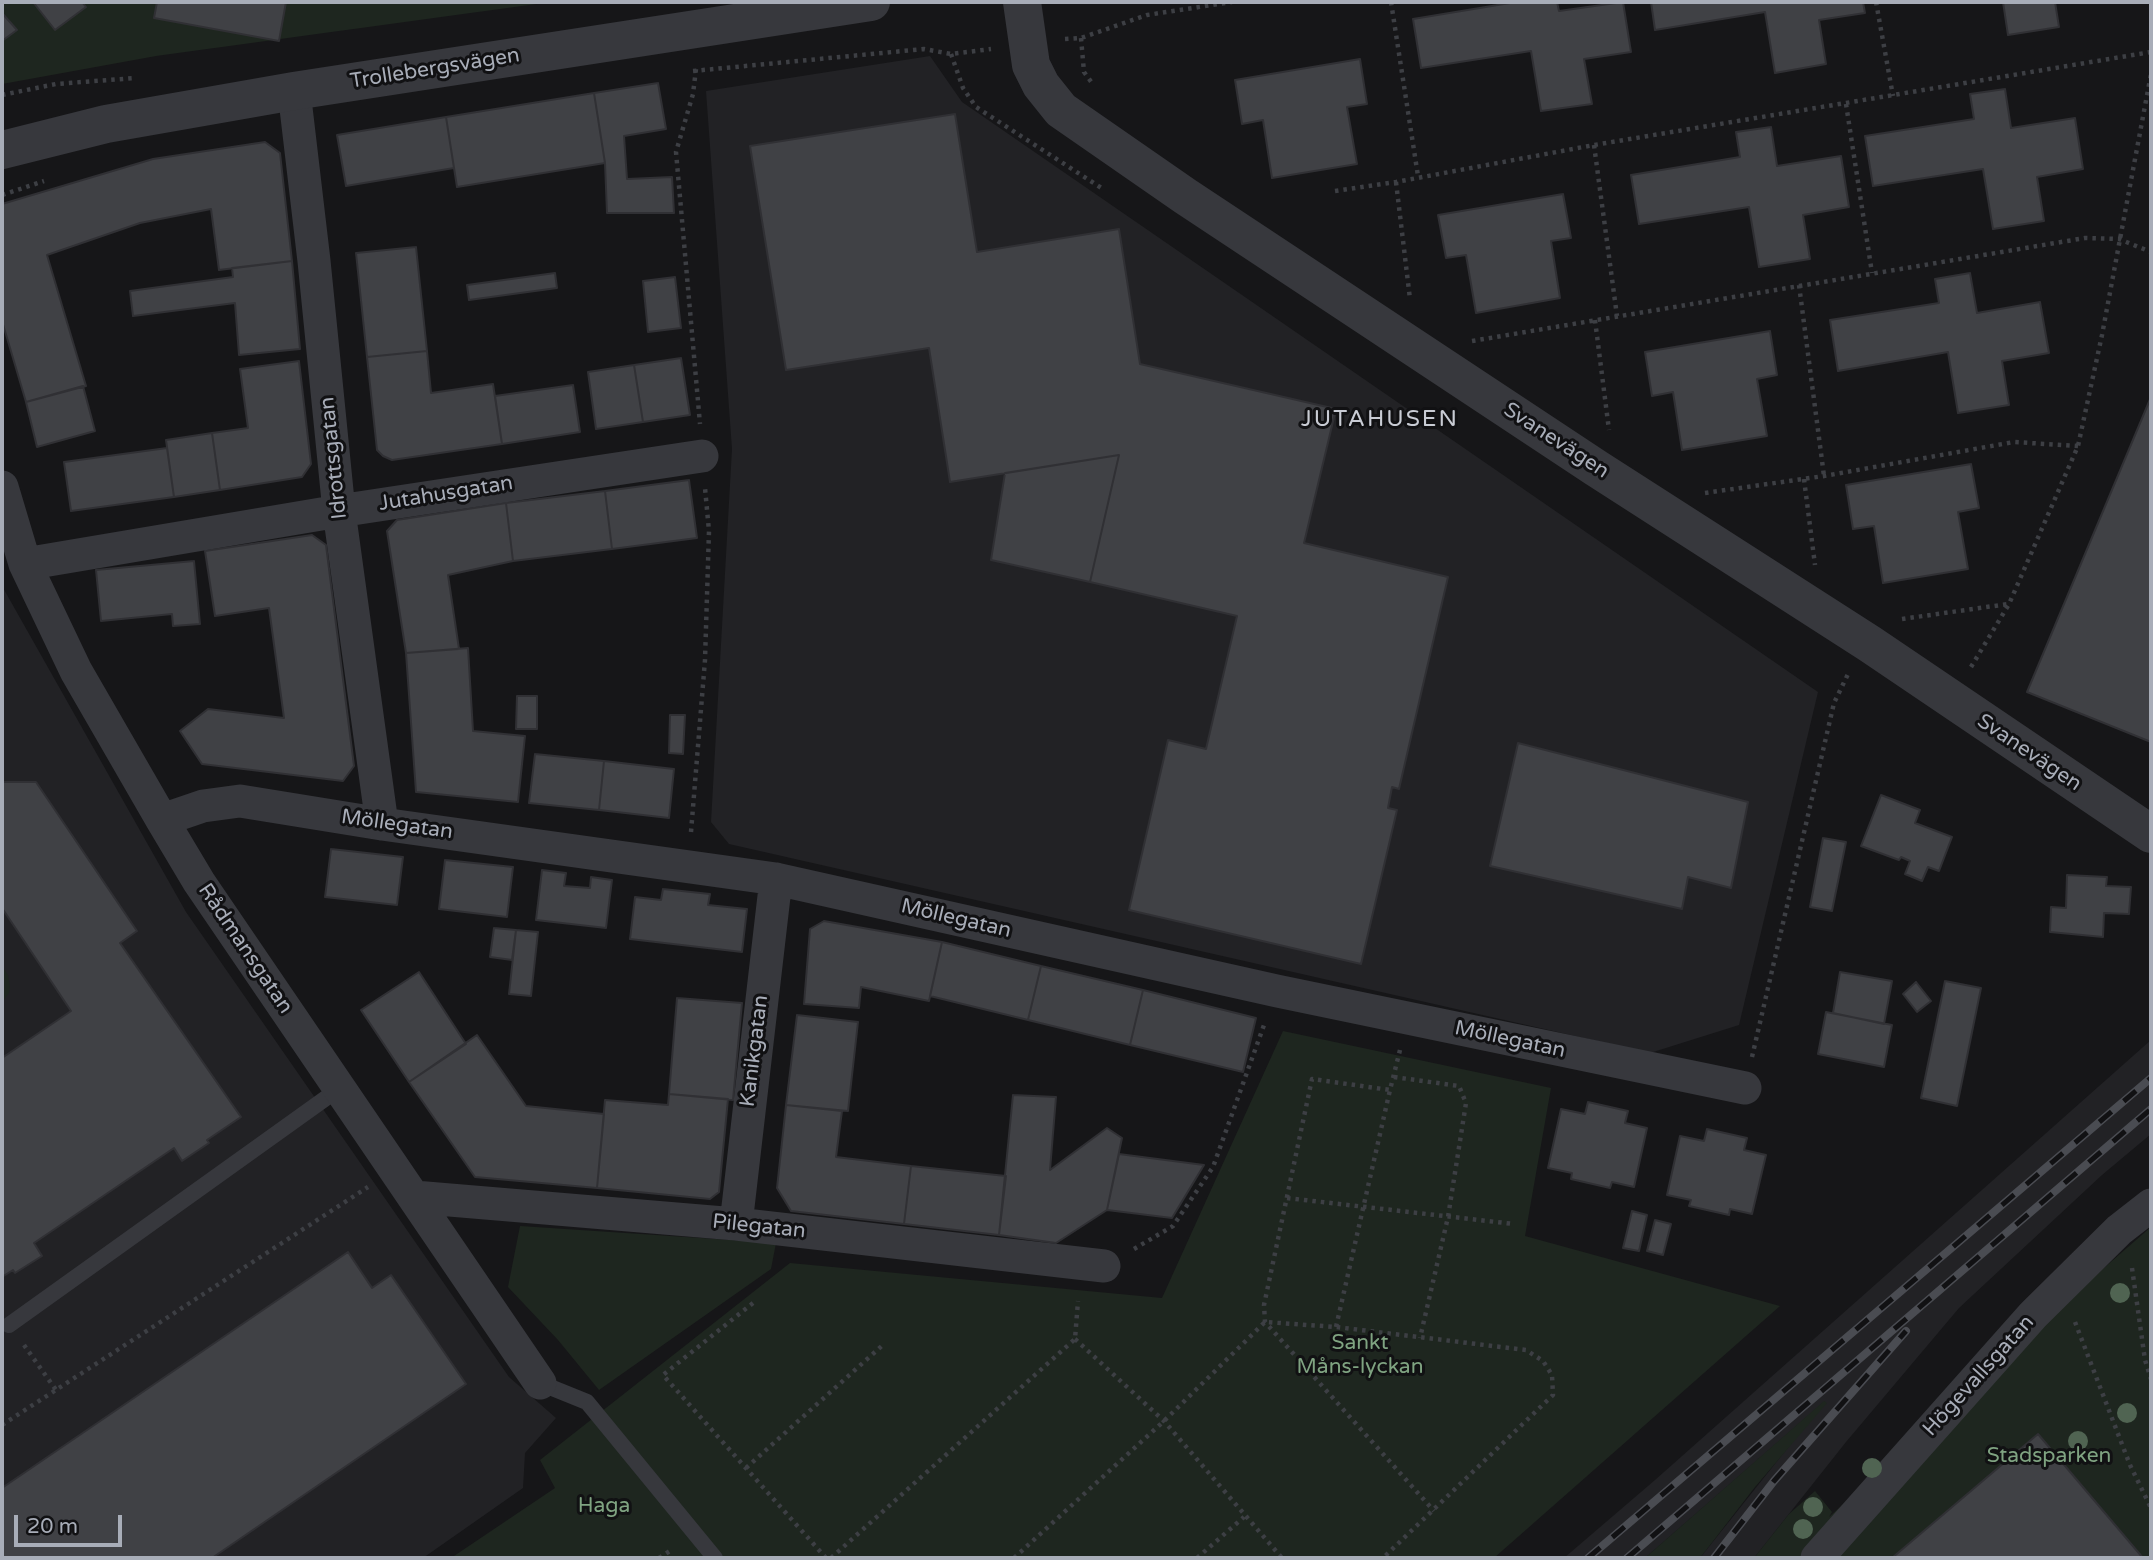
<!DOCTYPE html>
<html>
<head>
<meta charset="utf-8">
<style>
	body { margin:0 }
	#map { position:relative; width:2153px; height:1560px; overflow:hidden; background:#161618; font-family:"Varela Round",sans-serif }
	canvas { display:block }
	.frame { position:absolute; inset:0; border:4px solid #a8adb8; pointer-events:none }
	.scale { position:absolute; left:14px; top:1515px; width:108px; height:32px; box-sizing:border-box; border:4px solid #a8adb8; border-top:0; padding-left:9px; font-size:21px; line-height:24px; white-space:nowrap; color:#a8adb8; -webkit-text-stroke:5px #111113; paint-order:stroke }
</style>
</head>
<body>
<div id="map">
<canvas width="2153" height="1560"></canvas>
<div class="frame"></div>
<div class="scale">20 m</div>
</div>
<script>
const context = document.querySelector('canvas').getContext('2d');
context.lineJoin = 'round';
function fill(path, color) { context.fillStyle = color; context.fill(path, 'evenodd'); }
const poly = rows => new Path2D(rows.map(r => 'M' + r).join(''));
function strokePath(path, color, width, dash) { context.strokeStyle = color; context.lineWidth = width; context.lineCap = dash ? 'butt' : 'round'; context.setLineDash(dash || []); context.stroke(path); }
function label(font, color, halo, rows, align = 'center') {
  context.font = font + ' "Varela Round",sans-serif'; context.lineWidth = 6; context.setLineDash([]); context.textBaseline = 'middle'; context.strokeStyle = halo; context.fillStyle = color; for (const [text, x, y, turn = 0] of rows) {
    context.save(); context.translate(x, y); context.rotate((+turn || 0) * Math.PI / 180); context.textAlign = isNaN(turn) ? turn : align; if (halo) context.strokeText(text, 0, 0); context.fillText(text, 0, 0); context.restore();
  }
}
fill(poly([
	[930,56,962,102,1818,692,1739,1025,1650,1053,729,844,711,822,732,449,706,91],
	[2,586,186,912,509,1377,556,1418,525,1453,523,1488,423,1558,2,1558],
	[2151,1040,2151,1134,2102,1175,1959,1308,1846,1442,1754,1558,1700,1558,1825,1401,1645,1558,1564,1558,1655,1480]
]), '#222225');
fill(poly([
	[2,2,551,2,156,56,2,84],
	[2,966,8,975,10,986,9,993,2,1002],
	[1283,1031,1551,1088,1525,1236,1780,1306,1494,1558,451,1558,555,1488,540,1460,790,1263,1162,1298],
	[520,1226,776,1243,771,1269,599,1390,558,1340,508,1287],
	[2151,1227,2151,1558,1754,1558,1789,1514,1815,1491,1832,1512,1829,1517,2074,1294],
	[1824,1401,1827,1403,1755,1487,1700,1558,1645,1558]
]), '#1e261f');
const building = poly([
	[33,2,82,2,86,7,55,30,33,2],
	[157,2,286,2,279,41,154,18,157,2],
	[1516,2,1557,2,1559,11,1623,2,1631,52,1584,59,1592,104,1541,111,1531,51,1421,68,1413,19,1516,2],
	[1651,2,1863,2,1865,13,1819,20,1826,64,1775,73,1765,12,1655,30,1651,2],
	[2003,2,2055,2,2059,27,2008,35,2003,2],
	[2,13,17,30,2,41,2,13],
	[1360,59,1367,104,1347,107,1357,164,1272,178,1263,120,1242,124,1235,80,1360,59],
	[658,83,666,129,624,136,627,179,672,177,674,213,607,213,605,163,594,93,658,83],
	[2005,89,2011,128,2075,118,2083,169,2037,177,2044,221,1993,229,1983,169,1873,186,1865,136,1974,119,1970,94,2005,89],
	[594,93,605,163,457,187,446,117,594,93],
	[955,114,977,252,1119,229,1140,364,1336,409,1304,543,1448,577,1399,789,1392,787,1388,808,1397,810,1361,964,1129,910,1168,740,1206,749,1237,616,1090,582,1119,455,950,482,929,348,786,370,750,146,955,114],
	[446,117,454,168,346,186,337,135,446,117],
	[1771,127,1777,166,1841,156,1849,207,1803,215,1810,259,1759,267,1749,207,1639,224,1631,175,1740,157,1736,132,1771,127],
	[265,142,280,153,292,261,219,270,211,209,140,223,47,255,86,386,26,402,2,321,2,204,153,159,265,142],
	[1563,194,1571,238,1551,241,1560,298,1476,313,1466,255,1446,258,1438,215,1563,194],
	[416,247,427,351,367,357,356,253,416,247],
	[292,261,300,349,239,355,235,303,133,316,130,291,233,277,232,268,292,261],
	[555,273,557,288,469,300,467,285,555,273],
	[1970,273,1977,313,2040,302,2049,353,2002,361,2009,405,1958,413,1948,352,1838,371,1830,320,1939,303,1935,279,1970,273],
	[675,277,681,328,648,332,643,281,675,277],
	[1770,331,1777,375,1757,379,1767,436,1682,450,1673,392,1652,396,1645,352,1770,331],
	[427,351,431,393,493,384,502,444,392,460,383,456,377,450,367,357,427,351],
	[681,358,690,415,643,422,634,365,681,358],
	[299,361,311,464,302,477,220,490,212,433,248,428,240,369,299,361],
	[634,365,643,422,596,429,588,372,634,365],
	[573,385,580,432,502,444,495,396,573,385],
	[83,386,95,431,37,447,26,402,83,386],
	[2151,397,2151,742,2027,692,2151,397],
	[212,433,220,490,174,497,166,440,212,433],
	[167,448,174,497,71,511,64,462,167,448],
	[1119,455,1090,582,991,560,1005,473,1119,455],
	[1971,464,1979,508,1958,512,1968,569,1883,583,1874,526,1853,529,1846,485,1971,464],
	[689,480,697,538,612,549,605,491,689,480],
	[605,491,612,549,513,561,506,503,605,491],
	[506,503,513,561,448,575,459,649,406,653,387,531,397,520,506,503],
	[312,535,326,545,354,766,343,781,202,764,180,731,208,709,284,718,269,608,215,616,205,551,312,535],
	[194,561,200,624,173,626,172,614,101,621,96,570,194,561],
	[468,648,473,731,525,736,518,802,416,792,406,653,468,648],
	[517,696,537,696,537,729,516,729,517,696],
	[670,715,685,715,683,754,669,753,670,715],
	[1518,743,1748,802,1731,888,1688,877,1682,909,1490,866,1518,743],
	[535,754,604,761,599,810,529,803,535,754],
	[604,761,674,769,669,818,599,810,604,761],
	[2,782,36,782,137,931,120,943,241,1117,207,1140,209,1143,182,1161,174,1148,34,1243,42,1256,15,1273,13,1270,2,1277,2,1058,71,1011,2,908,2,782],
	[1881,795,1920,810,1915,823,1952,837,1939,871,1928,867,1922,881,1905,874,1910,861,1901,857,1899,860,1861,846,1881,795],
	[1823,838,1846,842,1832,911,1810,907,1823,838],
	[331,849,403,857,397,905,325,897,331,849],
	[445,860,513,867,507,917,439,909,445,860],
	[542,870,566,873,564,886,590,888,591,877,612,880,606,928,536,920,542,870],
	[2067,875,2107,877,2106,886,2131,887,2129,914,2104,913,2103,937,2050,932,2051,907,2066,908,2067,875],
	[663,889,710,894,708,905,747,909,742,952,630,939,635,897,661,900,663,889],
	[824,921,942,942,929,1001,861,987,859,1008,804,1004,810,929,824,921],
	[494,928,516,930,512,960,490,957,494,928],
	[516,930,538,932,531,996,509,994,516,930],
	[942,942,1041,966,1028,1020,930,996,942,942],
	[1041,966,1143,990,1130,1045,1028,1020,1041,966],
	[419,972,466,1044,409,1082,361,1010,419,972],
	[1840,972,1892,981,1884,1024,1833,1013,1840,972],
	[1945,981,1981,988,1957,1106,1921,1098,1945,981],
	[1916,982,1931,1001,1917,1012,1903,994,1916,982],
	[1143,990,1256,1018,1243,1072,1130,1045,1143,990],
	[677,998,742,1003,733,1100,669,1094,677,998],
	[1826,1012,1892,1025,1884,1067,1818,1054,1826,1012],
	[797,1015,858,1022,848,1111,786,1105,797,1015],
	[477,1035,526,1106,604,1114,597,1188,475,1177,409,1082,477,1035],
	[669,1094,728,1099,719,1192,710,1199,597,1188,605,1100,668,1105,669,1094],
	[1013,1095,1056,1097,1050,1170,1107,1128,1122,1138,1107,1210,1056,1243,999,1235,1013,1095],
	[1588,1102,1628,1111,1625,1123,1647,1128,1634,1187,1612,1182,1610,1188,1571,1179,1572,1173,1548,1168,1561,1109,1585,1114,1588,1102],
	[786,1105,842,1111,836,1157,911,1166,904,1224,791,1211,777,1188,786,1105],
	[1707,1129,1747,1138,1744,1150,1766,1155,1752,1214,1730,1209,1729,1215,1689,1206,1691,1200,1667,1195,1680,1136,1704,1141,1707,1129],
	[1119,1154,1204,1165,1172,1218,1107,1210,1119,1154],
	[911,1166,1006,1176,999,1235,904,1224,911,1166],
	[1632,1211,1647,1215,1639,1251,1623,1248,1632,1211],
	[1655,1220,1671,1224,1663,1255,1647,1251,1655,1220],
	[348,1252,372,1288,391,1275,466,1384,212,1558,2,1558,2,1488,348,1252],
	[2038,1434,2143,1558,1892,1558,2038,1434]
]);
fill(building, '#404145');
strokePath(building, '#303034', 2);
strokePath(poly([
	[1391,2,1418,176],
	[1876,2,1893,96],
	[1081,38,1084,72,1092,83],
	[1065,39,1081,38,1147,15,1232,2],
	[951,54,963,88,976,107,1103,189],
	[696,69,693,94,676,152,700,424],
	[693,71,924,49,951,54,991,49],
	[2,95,56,84,135,78],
	[1846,104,1872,273],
	[1594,145,1617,316],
	[1396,182,1410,299],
	[1335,191,1396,182,1594,145,2151,52],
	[2,195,44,181],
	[1799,285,1824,476],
	[1595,320,1609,430],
	[1472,341,2085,238,2119,239,2151,252],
	[1804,479,1815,565],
	[1705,493,1824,476,2014,442,2078,446],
	[1902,619,2008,604],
	[1971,667,2009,604,2078,446,2102,335,2151,74],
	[691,832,705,660,709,531,705,488],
	[1400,1050,1390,1090,1312,1079,1264,1305,1265,1322,1434,1511],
	[1752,1057,1834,703,1849,672],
	[1394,1077,1459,1086,1466,1103,1448,1217,1420,1338],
	[1287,1198,1514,1224],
	[1134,1249,1173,1226,1213,1167,1264,1025],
	[2132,1268,2145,1360,2151,1379],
	[753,1303,663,1375,826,1558],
	[2075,1322,2130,1465,2151,1508],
	[1336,1327,1390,1090],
	[1075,1339,1164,1421,1282,1558],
	[24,1345,56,1390],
	[2,1425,368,1187],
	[746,1468,885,1343],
	[659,1558,673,1549],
	[831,1558,1075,1339,1078,1301],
	[1014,1558,1164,1421,1265,1322,1336,1327,1526,1350,1543,1361,1552,1375,1553,1395,1383,1558],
	[1197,1558,1244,1517]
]), '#3d3f44', 4.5, [3.5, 5]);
strokePath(poly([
	[9,1325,340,1088],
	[540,1383,587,1402,715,1558]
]), '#37383d', 16);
strokePath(poly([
	[294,91,314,261,339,511,382,824],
	[2,487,25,564,76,671,162,820,199,882,540,1383],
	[25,564,339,511,702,456],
	[162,820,203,806,240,801,382,824,776,879,1277,991,1745,1088],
	[414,1197,736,1224,1104,1266],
	[736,1224,776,879],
	[1817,1558,2033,1315,2119,1230,2151,1205]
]), '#37383d', 33);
strokePath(poly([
	[1022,2,1031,65,1041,85,1061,110,1185,196,1596,468,1870,644,2151,834],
	[2,150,106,124,294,91,871,2]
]), '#37383d', 38);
const rail = poly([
	[1588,1558,2151,1078],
	[1627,1558,2151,1109],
	[1714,1558,1774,1481,1906,1331]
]);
strokePath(rail, '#4a4c52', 8);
strokePath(rail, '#111113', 5, [16]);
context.fillStyle = '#506452';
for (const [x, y] of [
	[2120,1293],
	[2127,1413],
	[2078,1441],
	[1872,1468],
	[1813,1507],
	[1803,1529]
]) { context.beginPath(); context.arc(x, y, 10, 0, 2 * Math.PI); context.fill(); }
label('21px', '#a8adb8', '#111113', [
	["Trollebergsvägen",435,69,-9],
	["Svanevägen",1556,441,33],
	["Idrottsgatan",334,458,-96],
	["Jutahusgatan",446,494,-9],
	["Svanevägen",2029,753,34],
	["Möllegatan",397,825,8],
	["Möllegatan",956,919,13],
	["Rådmansgatan",245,949,56],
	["Möllegatan",1510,1040,12],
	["Kanikgatan",755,1051,-83],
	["Pilegatan",759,1227,6],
	["Högevallsgatan",1979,1376,-48]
]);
label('21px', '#7fa381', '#111113', [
	["Sankt",1360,1343],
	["Måns-lyckan",1360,1367],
	["Stadsparken",2049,1456],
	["Haga",604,1506]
]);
context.letterSpacing = '2px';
label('23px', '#c9ccd4', '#111113', [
	["JUTAHUSEN",1380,420]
]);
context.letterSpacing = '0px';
</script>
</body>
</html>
